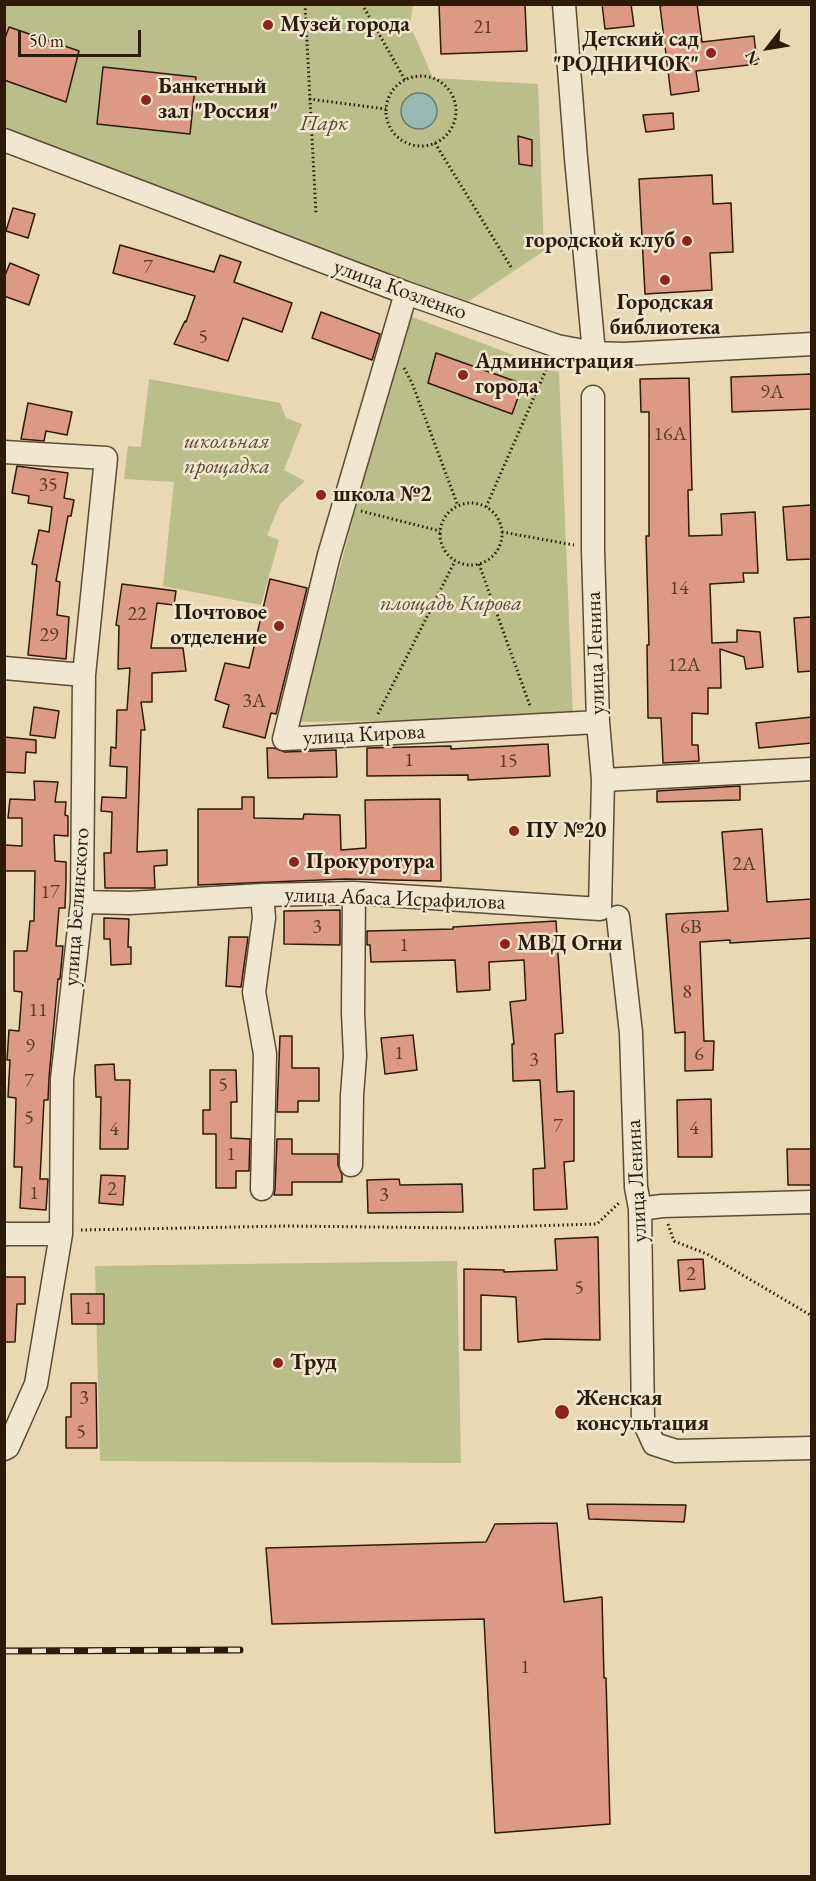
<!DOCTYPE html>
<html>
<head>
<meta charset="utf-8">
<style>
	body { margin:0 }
	#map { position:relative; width:816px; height:1881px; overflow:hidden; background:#ead8b5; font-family:"EB Garamond",serif }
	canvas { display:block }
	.frame { position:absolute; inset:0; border:6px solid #2e1a09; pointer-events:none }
	.north { position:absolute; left:738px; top:18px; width:60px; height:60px; -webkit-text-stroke:4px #f1e6cf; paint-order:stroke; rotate:239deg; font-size:16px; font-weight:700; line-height:24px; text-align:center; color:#2e1a09 }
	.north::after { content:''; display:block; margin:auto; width:21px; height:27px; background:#2e1a09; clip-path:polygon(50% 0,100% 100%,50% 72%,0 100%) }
	.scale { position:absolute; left:18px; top:30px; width:123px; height:27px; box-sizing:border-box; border:3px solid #2e1a09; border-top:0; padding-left:8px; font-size:18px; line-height:21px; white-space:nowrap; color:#2e1a09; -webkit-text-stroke:4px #f1e6cf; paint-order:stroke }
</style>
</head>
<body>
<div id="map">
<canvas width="816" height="1881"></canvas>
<div class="frame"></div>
<div class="north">N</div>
<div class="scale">50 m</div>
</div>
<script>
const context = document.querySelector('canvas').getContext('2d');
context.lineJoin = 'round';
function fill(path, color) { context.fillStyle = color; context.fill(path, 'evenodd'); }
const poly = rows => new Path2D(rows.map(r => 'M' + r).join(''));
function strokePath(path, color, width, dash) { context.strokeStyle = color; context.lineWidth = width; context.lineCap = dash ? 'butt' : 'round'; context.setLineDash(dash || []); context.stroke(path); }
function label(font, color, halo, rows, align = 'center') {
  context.font = font + ' "EB Garamond",serif'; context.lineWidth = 5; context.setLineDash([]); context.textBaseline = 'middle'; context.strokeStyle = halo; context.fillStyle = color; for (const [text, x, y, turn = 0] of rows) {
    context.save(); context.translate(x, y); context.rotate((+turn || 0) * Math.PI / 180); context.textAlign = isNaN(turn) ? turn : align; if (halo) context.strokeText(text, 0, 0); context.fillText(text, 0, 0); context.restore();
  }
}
fill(poly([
	[4,5,413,5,410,25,433,78,538,84,544,251,463,305,5,128],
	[407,315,559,372,573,719,299,722],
	[149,379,280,403,286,418,302,424,284,470,305,481,280,504,267,535,279,540,261,605,163,586,174,482,124,479,128,446,141,447],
	[457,1261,461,1463,100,1461,95,1266]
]), '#babe8b');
const water = poly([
	'401 111a18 18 0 1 1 36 0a18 18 0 1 1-36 0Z'
]);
fill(water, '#98b9b1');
strokePath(water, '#6e796e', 1.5);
const building = poly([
	[439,4,525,4,527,51,441,54,439,4],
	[602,4,631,4,634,26,605,29,602,4],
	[670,4,697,4,702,42,754,36,757,64,696,71,699,91,671,95,660,6,670,4],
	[9,27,79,51,66,102,4,80,4,41,9,27],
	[103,67,196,77,190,134,97,124,103,67],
	[673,113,674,129,646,132,643,115,673,113],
	[518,136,532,140,532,166,519,164,518,136],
	[712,175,713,204,731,203,733,252,710,253,712,290,645,294,639,179,712,175],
	[13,208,35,214,28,238,6,231,13,208],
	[120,245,214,272,220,255,241,262,234,282,292,303,282,332,243,318,228,361,174,344,185,321,186,322,195,296,113,273,120,245],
	[10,263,39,275,29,305,4,296,4,278,10,263],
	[321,312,380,334,372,360,312,338,321,312],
	[436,353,523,384,512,414,428,383,436,353],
	[812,374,812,409,732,412,731,377,812,374],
	[689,378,692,490,688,490,689,536,722,535,721,514,755,512,758,573,743,573,744,582,710,584,712,643,737,642,737,630,760,632,763,667,746,669,744,657,720,649,721,688,708,688,708,714,692,713,692,745,698,745,699,761,663,763,661,718,648,718,647,645,649,645,646,536,649,536,649,412,641,412,640,379,689,378],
	[28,403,72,412,67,435,46,431,44,441,21,439,28,403],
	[17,466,68,473,64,498,74,500,71,516,68,516,56,581,60,582,57,615,69,617,66,659,28,655,37,565,32,564,39,530,49,532,52,507,28,503,29,496,12,493,17,466],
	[811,505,812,559,787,560,783,507,811,505],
	[270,579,307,588,276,714,271,713,265,738,223,727,229,705,215,700,225,663,249,668,270,579],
	[122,584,176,591,174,605,157,603,151,648,183,648,186,671,152,673,152,702,141,702,145,730,141,730,137,852,167,850,167,865,154,866,155,888,105,888,104,853,111,853,112,812,101,811,102,797,126,798,127,767,110,766,111,747,116,748,117,710,127,710,130,668,118,669,119,626,116,625,122,584],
	[812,617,812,671,798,672,794,618,812,617],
	[34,707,59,711,55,738,30,735,34,707],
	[812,717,812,743,759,748,756,723,812,717],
	[4,737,36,740,36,753,26,752,25,773,4,772,4,737],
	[548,744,550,776,468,780,468,775,367,776,367,748,451,746,451,749,548,744],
	[267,748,274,748,285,752,336,750,337,777,268,778,267,748],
	[34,781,58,782,55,802,66,802,65,815,68,816,68,836,54,835,55,861,66,862,66,880,65,908,59,908,56,946,63,946,60,979,58,979,49,1078,48,1100,44,1100,40,1179,48,1179,46,1210,20,1208,22,1167,14,1167,16,1098,8,1097,10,1060,7,1060,9,1030,19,1031,22,992,14,991,14,951,27,951,30,921,34,921,35,871,4,871,4,845,22,846,22,818,8,818,10,799,35,800,34,781],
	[740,786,740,800,657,802,657,791,740,786],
	[242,797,254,797,254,818,303,819,304,814,340,815,341,850,366,848,365,800,440,799,441,881,345,879,198,885,198,809,242,809,242,797],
	[762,829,767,902,812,899,812,938,730,943,730,940,700,942,704,1041,714,1041,713,1070,685,1071,685,1032,675,1033,666,914,728,911,722,832,762,829],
	[340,910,340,945,284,944,284,911,340,910],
	[104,918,129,919,128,947,131,947,131,964,111,965,110,939,104,939,104,918],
	[556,921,563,1033,555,1034,557,1092,574,1091,574,1161,564,1162,567,1209,534,1210,533,1169,545,1168,540,1080,513,1081,512,1044,514,1044,510,1002,526,1000,524,960,489,962,490,990,457,992,455,960,371,962,370,945,367,945,367,931,453,929,453,927,556,921],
	[229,937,248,937,241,987,226,986,229,937],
	[413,1035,417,1070,385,1074,381,1038,413,1035],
	[280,1036,292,1036,292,1068,319,1068,319,1101,298,1101,298,1112,277,1112,280,1036],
	[114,1064,115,1080,130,1080,128,1149,100,1149,101,1097,96,1097,95,1065,114,1064],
	[210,1070,236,1070,237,1102,231,1102,231,1138,250,1139,249,1171,236,1171,236,1188,216,1188,216,1134,203,1134,203,1110,210,1110,210,1070],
	[711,1099,712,1157,678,1157,677,1100,711,1099],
	[277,1139,292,1139,292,1154,338,1154,338,1165,342,1175,342,1182,292,1182,292,1195,274,1195,275,1189,277,1139],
	[787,1149,812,1149,812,1185,788,1185,787,1149],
	[101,1175,125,1176,123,1205,99,1203,101,1175],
	[399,1179,400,1185,462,1184,463,1212,368,1213,367,1180,399,1179],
	[598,1237,600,1340,545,1339,518,1342,516,1297,481,1295,481,1350,464,1350,464,1269,504,1270,504,1272,557,1270,555,1239,598,1237],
	[703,1259,705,1289,680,1291,678,1260,703,1259],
	[4,1277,25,1277,25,1304,17,1304,15,1342,4,1342,4,1277],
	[71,1294,104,1294,104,1324,72,1324,71,1294],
	[71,1383,96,1383,97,1448,66,1448,66,1417,71,1417,71,1383],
	[587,1504,686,1505,684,1522,589,1519,587,1504],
	[557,1523,564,1602,602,1597,604,1678,606,1678,610,1824,495,1833,484,1619,272,1624,266,1548,486,1542,495,1524,557,1523]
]);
fill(building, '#dc9985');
strokePath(building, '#2e1a09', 1.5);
const minor = poly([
	[564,4,576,158,594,353],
	[4,140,406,293,557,346,594,353,624,354,812,344],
	[406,293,329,555,284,739,598,722],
	[4,452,106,458,84,675,82,902,62,1079,61,1234,36,1384,8,1447,4,1449],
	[4,668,84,675],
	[603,780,812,769],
	[262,895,264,918,254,992,265,1054,262,1189],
	[82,902,130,903,262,895,354,893,600,909,603,780,598,722,593,549,593,397],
	[618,917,631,1033,636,1187,640,1209,643,1420,654,1444,676,1451,812,1448],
	[351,1165,352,1095,355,1056,353,1013,354,893],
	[640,1209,662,1206,812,1202],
	[4,1234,61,1234]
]);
strokePath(minor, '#5d4a34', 25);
strokePath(poly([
	[305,4,316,214],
	[362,4,405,80],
	'386 111a35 35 0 1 1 70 0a35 35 0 1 1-70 0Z',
	[309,99,386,109],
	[435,143,511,267],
	[404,368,412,383,458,506],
	'440 534a31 31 0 1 1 62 0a31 31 0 1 1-62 0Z',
	[486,507,549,363],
	[361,511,440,531],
	[502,532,574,545],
	[479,564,530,706],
	[378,714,455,561],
	[668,1224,674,1241,707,1254,812,1316],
	[81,1230,286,1226,465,1228,597,1224,620,1202]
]), '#2e1a09', 3, [1.5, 3]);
strokePath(minor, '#f1e6cf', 22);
const rail = poly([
	[4,1651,240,1650]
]);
strokePath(rail, '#2e1a09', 7);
strokePath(rail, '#f1e6cf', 4.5, [14]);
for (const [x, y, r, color] of [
	[268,25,6,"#8f2418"],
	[711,53,6,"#8f2418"],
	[146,100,6,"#8f2418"],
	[687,241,6,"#8f2418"],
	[665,280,6,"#8f2418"],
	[463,375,6,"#8f2418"],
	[321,495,6,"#8f2418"],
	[279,626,6,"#8f2418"],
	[514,831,6,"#8f2418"],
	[294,862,6,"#8f2418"],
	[505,944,6,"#8f2418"],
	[278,1363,6,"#8f2418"],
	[562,1412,8,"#8f2418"]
]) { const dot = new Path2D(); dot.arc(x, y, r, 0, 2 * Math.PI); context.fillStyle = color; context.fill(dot); strokePath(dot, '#f1e6cf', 2); }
label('20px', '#5a3a28', null, [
	["21",483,28],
	["7",148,268],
	["5",203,338],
	["9А",772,393],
	["16А",670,435],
	["35",48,486],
	["14",679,589],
	["22",137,615],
	["29",49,636],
	["12А",684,666],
	["3А",254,702],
	["1",409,761],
	["15",508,762],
	["2А",744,865],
	["17",50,893],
	["3",317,928],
	["6В",691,928],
	["1",404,946],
	["8",687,993],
	["11",38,1011],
	["9",30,1047],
	["1",399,1054],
	["6",699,1055],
	["3",534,1061],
	["7",29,1082],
	["5",223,1086],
	["5",29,1119],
	["7",558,1127],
	["4",694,1129],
	["4",114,1130],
	["1",231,1155],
	["2",112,1190],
	["1",34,1194],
	["3",384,1196],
	["2",691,1275],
	["5",579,1289],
	["1",88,1309],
	["3",84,1399],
	["5",81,1433],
	["1",525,1668]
]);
label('bold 22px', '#2e1a09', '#f1e6cf', [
	["Музей города",280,25],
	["Детский сад",699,40,"right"],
	["\"РОДНИЧОК\"",699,65,"right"],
	["Банкетный",158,87],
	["зал \"Россия\"",158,112],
	["городской клуб",675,241,"right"],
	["Городская",665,303,"center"],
	["библиотека",665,328,"center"],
	["Администрация",475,362],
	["города",475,387],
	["школа №2",333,495],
	["Почтовое",267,613,"right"],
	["отделение",267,638,"right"],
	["ПУ №20",526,831],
	["Прокуротура",306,862],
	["МВД Огни",517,944],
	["Труд",290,1363],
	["Женская",576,1399],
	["консультация",576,1424]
], 'left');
label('italic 22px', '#584b30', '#f1e6cf', [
	["Парк",324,124],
	["школьная",227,442],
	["прощадка",227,467],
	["площадь Кирова",451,604]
]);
label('22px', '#2e1a09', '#f1e6cf', [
	["улица Козленко",400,290,20],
	["улица Ленина",596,653,-92],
	["улица Кирова",364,735,-3],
	["улица Абаса Исрафилова",395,899,2],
	["улица Белинского",77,907,-86],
	["улица Ленина",637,1181,-93]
]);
</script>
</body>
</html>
